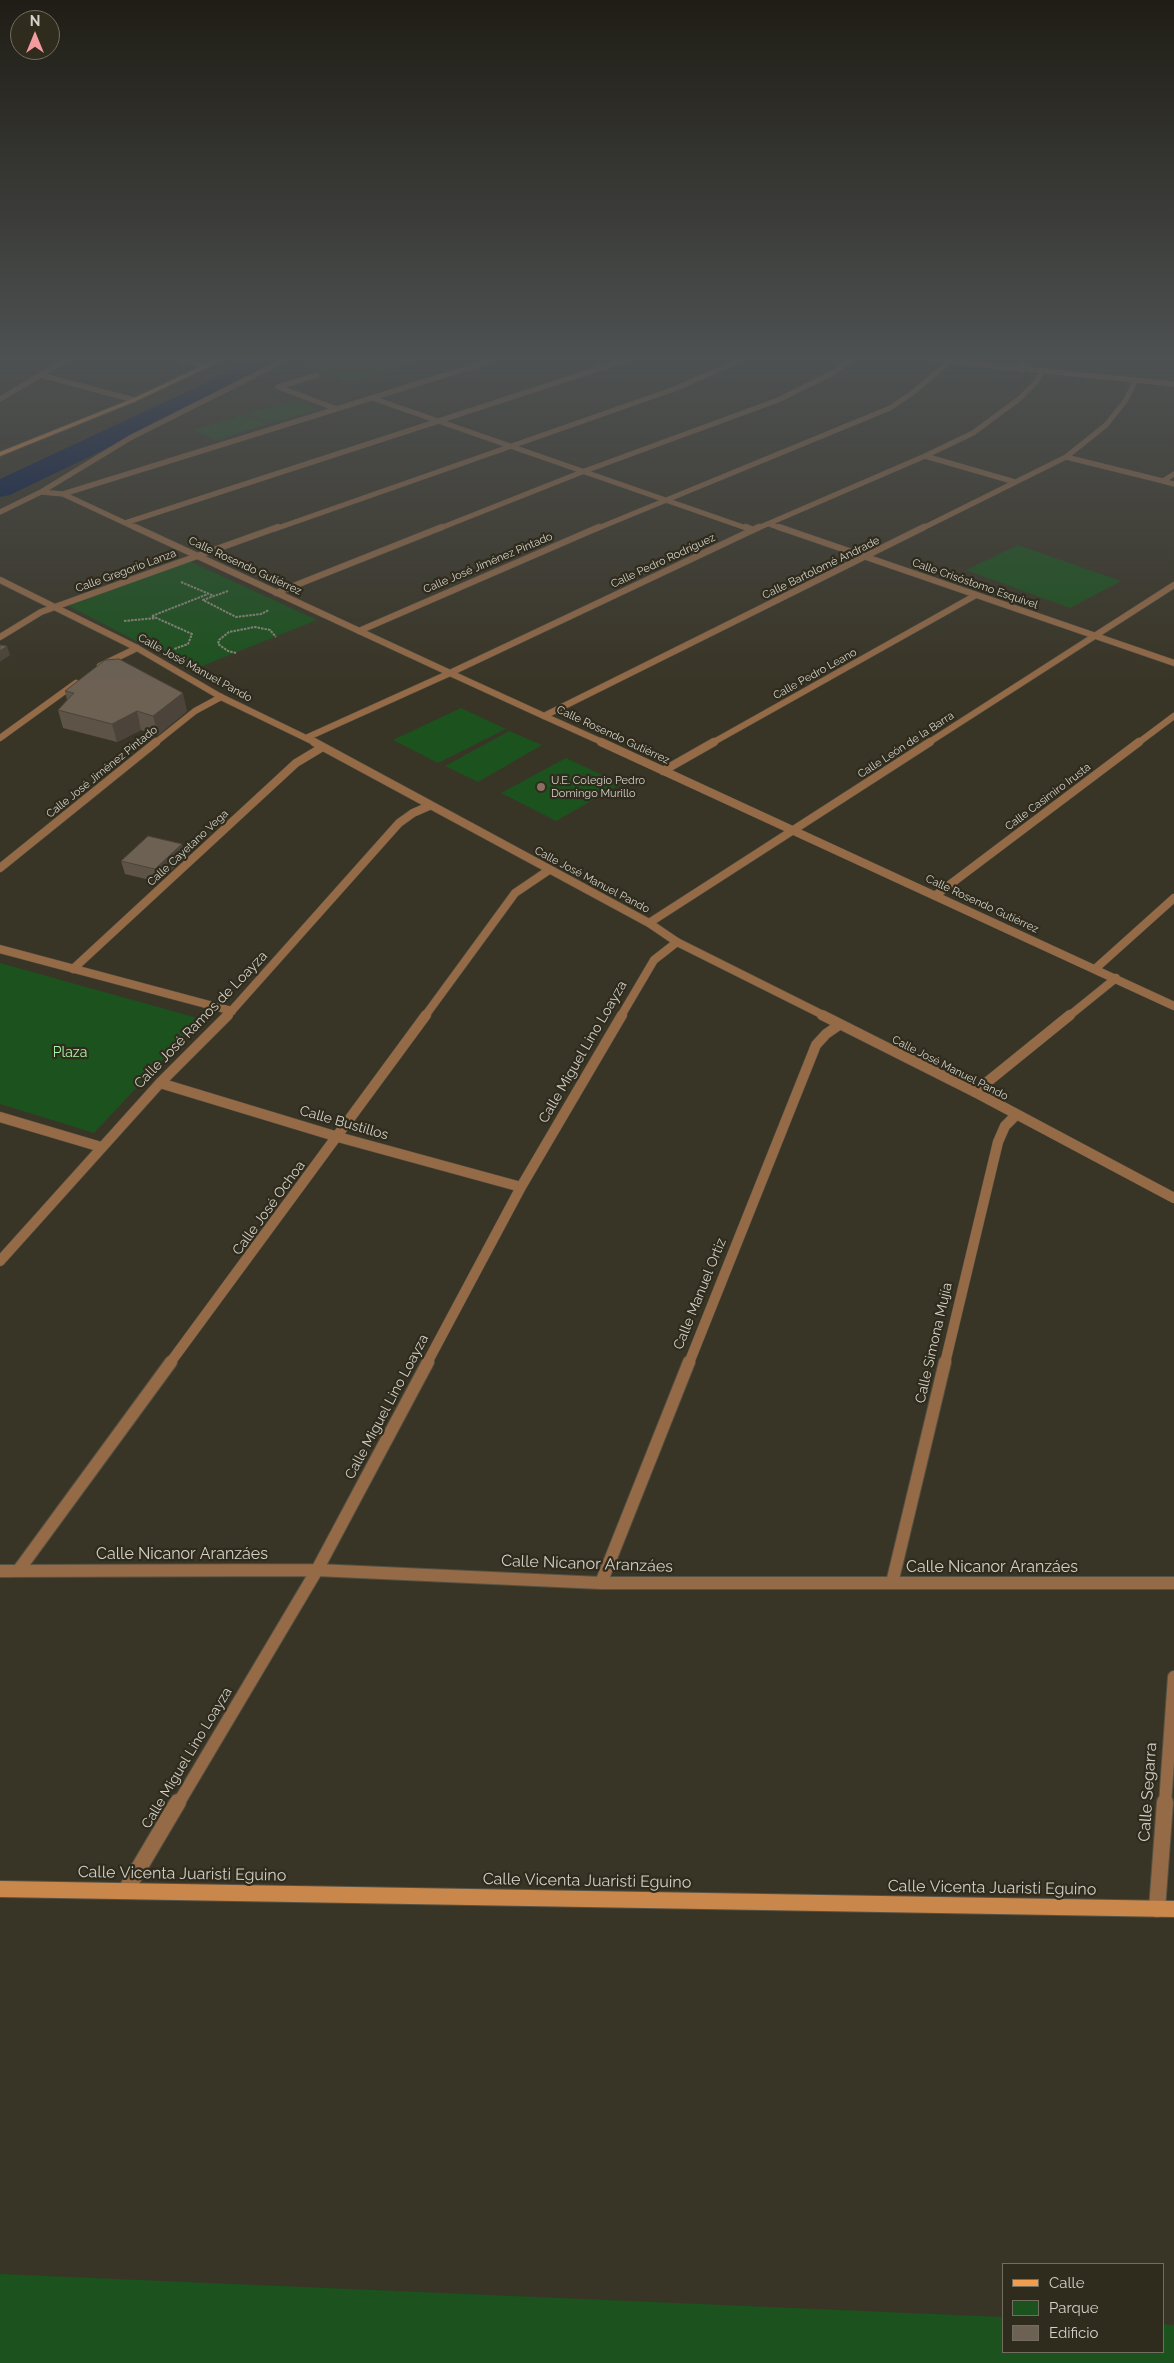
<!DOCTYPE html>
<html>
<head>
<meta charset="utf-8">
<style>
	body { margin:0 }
	#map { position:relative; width:1174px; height:2363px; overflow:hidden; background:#393526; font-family:Raleway,sans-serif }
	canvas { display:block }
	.legend { position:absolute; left:1002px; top:2263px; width:162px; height:90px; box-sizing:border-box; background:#2f2b1d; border:1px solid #716d61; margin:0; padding:6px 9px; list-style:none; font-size:15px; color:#d3d1c8 }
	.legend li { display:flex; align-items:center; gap:10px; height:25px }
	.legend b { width:25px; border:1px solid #716d61 }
	.north { position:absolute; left:10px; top:10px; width:50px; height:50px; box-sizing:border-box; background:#2f2b1d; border:1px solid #716d61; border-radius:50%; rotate:0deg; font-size:14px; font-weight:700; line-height:20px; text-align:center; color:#d3d1c8 }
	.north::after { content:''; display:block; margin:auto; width:18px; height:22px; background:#f49b9f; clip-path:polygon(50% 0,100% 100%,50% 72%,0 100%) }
</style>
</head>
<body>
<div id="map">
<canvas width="1174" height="2363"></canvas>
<ul class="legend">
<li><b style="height:6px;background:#f39c4d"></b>Calle</li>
<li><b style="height:14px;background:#1b521d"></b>Parque</li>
<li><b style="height:14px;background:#6c6153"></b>Edificio</li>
</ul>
<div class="north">N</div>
</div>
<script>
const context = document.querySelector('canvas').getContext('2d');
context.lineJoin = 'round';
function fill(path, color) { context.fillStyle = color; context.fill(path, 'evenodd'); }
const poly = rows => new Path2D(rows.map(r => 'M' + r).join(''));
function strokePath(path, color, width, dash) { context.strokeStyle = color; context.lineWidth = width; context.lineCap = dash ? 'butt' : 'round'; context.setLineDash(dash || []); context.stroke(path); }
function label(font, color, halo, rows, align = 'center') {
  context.font = font + ' Raleway,sans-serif'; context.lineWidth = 4.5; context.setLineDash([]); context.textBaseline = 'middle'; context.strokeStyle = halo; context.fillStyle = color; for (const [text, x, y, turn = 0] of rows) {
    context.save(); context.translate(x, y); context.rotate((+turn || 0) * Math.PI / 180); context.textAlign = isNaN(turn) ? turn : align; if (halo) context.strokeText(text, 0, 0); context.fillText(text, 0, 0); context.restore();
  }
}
fill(poly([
	[310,359,425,359,350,383,298,363],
	[295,400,319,409,272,423,247,414],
	[244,415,268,424,216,440,193,430],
	[1018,545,1121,581,1070,608,966,570],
	[189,561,243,586,317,620,192,670,69,606],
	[461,708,506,729,438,763,393,740],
	[509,731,542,745,478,782,445,766],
	[566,758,621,784,556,821,501,793],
	[0,963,201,1019,94,1133,0,1104],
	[0,2274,1003,2317,1003,2352,1163,2352,1163,2324,1174,2325,1174,2363,0,2363]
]), '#1b521d');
fill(poly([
	[247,359,275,359,272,364,211,398,10,495,0,497,0,479,195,388,247,359]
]), '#00184e');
const minorFar5 = poly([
	[180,359,206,366],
	[926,359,1174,384],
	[1022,370,1023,359],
	[40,375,134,400],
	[317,375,278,387,337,409],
	[372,398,749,529],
	[0,399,68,359],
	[925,456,1015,482],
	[1066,457,1106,425,1126,400,1135,381],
	[1163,481,1174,484],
	[41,492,63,494,138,529],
	[63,494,497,359],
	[0,512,41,492,130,438,287,359],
	[125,523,629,359],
	[769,524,783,529],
	[275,529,677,388,742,359],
	[438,529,582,472,778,400,833,373,852,359],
	[596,529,890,408,911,394,949,362],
	[756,529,925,456,973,433,1019,399,1036,382,1042,371]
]);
const minorFar4 = poly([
	[135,527,450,673,759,527],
	[746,527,753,530],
	[779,527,1174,663],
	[276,593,442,527],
	[359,631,599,527],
	[0,637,41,612,278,527],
	[100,666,137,648],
	[544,716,604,743],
	[0,738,76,683],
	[155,743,195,711,221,697],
	[712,743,976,595],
	[1138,743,1174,716]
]);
const minorFar3 = poly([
	[601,742,1174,1006],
	[663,771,714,742],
	[0,868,156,742],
	[936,895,1139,742],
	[0,949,232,1011],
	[73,969,296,763,321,748],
	[1095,969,1174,898],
	[227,1016,399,823,413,813,429,806],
	[425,1016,515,893,549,870],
	[621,1016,654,960,677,942],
	[1069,1016,1116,978]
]);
const minorFar2 = poly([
	[160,1083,338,1137,521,1187],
	[975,1092,1070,1015],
	[0,1117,101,1147],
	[0,1261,160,1083,228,1015],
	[170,1363,426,1015],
	[427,1363,521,1187,622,1015],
	[689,1363,816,1045,826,1034,839,1025],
	[945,1363,998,1142,1005,1126,1016,1115]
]);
const minorFar1 = poly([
	[0,1571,317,1570,601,1583,1174,1583],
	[18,1571,171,1362],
	[601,1583,689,1362],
	[892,1583,945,1362],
	[178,1804,317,1570,428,1362],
	[1165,1804,1174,1677]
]);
const minor = poly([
	[126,1890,178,1802],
	[1157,1909,1165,1802]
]);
const tertiaryFar3 = poly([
	[921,529,1066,457,1163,481,1174,474]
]);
const tertiaryFar2 = poly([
	[0,580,137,648,221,697,316,743],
	[306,738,450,673,544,716,924,527],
	[928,743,1174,585]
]);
const tertiaryFar1 = poly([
	[314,742,649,923,677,942,825,1016],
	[649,923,930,742]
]);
const tertiary = poly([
	[822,1015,975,1092,1174,1198]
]);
const secondary = poly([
	[0,1889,1174,1909]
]);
const primary = poly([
	[217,359,225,359,136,401,0,456,0,452,132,399,217,359]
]);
strokePath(minorFar5, '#555143', 5.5);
strokePath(minorFar4, '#555143', 7);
strokePath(minorFar3, '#555143', 9);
strokePath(minorFar2, '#555143', 11);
strokePath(minorFar1, '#555143', 14);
strokePath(minor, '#555143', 18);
strokePath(tertiaryFar3, '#555143', 5.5);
strokePath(tertiaryFar2, '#555143', 7);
strokePath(tertiaryFar1, '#555143', 9);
strokePath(tertiary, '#555143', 11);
strokePath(secondary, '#555143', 18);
strokePath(primary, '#555143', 2);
strokePath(poly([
	[181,582,214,596],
	[228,591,203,600,236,617,261,614,269,610],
	[152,616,192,634,188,644,174,649],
	[152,616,208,594],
	[124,621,156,618],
	[236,653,228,651,218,644,219,640,229,632,255,627,270,630,276,637]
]), '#8c897d', 2, [2.5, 1]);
strokePath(minorFar5, '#956a47', 5);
strokePath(minorFar4, '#956a47', 6);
strokePath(minorFar3, '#956a47', 8);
strokePath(minorFar2, '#956a47', 10);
strokePath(minorFar1, '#956a47', 12);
strokePath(minor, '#956a47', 16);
strokePath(tertiaryFar3, '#956a47', 5);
strokePath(tertiaryFar2, '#956a47', 6);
strokePath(tertiaryFar1, '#956a47', 8);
strokePath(tertiary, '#956a47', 10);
strokePath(secondary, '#ca874c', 16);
fill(primary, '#f39c4d');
fill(poly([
	[65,691,187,711,158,735,141,730,117,742,63,728,58,710,67,700],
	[185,857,158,882,125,874,121,861]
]), '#5d5347');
fill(poly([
	[7,646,10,655,0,662,0,651],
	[183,693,187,711,158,735,153,716],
	[137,711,141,730,117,742,112,724],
	[182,844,185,857,158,882,155,869]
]), '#4c443a');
const building = poly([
	[0,645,7,646,0,651,0,645],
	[119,659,183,693,153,716,137,711,112,724,58,710,74,693,65,691,105,660,119,659],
	[148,836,182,844,155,869,121,861,148,836]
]);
fill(building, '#6c6153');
strokePath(building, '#4c443a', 1);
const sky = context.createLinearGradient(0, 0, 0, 690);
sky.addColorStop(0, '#1f1d15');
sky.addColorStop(0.52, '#4e5152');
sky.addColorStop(1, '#4e515200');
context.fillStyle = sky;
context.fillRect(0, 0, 1174, 690);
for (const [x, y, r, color] of [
	[541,787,5,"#8d6e63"]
]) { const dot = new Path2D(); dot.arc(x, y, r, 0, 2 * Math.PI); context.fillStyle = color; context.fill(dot); strokePath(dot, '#2f2b1d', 2); }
label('11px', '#d3d1c8', '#2f2b1d', [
	["Calle Pedro Rodríguez",663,561,-25],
	["Calle José Jiménez Pintado",488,563,-23],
	["Calle Rosendo Gutiérrez",245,566,25],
	["Calle Bartolomé Andrade",821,568,-26],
	["Calle Gregorio Lanza",126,571,-20],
	["Calle Crisóstomo Esquivel",975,584,19],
	["Calle José Manuel Pando",195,668,29],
	["Calle Pedro Leano",815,674,-29],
	["Calle Rosendo Gutiérrez",613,735,25],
	["Calle León de la Barra",906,745,-33],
	["Calle José Jiménez Pintado",102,772,-39],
	["Calle Casimiro Irusta",1048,797,-37],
	["Calle Cayetano Vega",188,848,-43],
	["Calle José Manuel Pando",592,880,28],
	["Calle Rosendo Gutiérrez",982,904,25],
	["Calle José Manuel Pando",950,1068,27]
]);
label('11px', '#d3d1c8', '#2f2b1d', [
	["U.E. Colegio Pedro",551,781],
	["Domingo Murillo",551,794]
], 'left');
label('14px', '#d3d1c8', '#2f2b1d', [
	["Calle José Ramos de Loayza",201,1020,-46],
	["Calle Miguel Lino Loayza",583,1052,-60],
	["Calle Bustillos",344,1123,16],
	["Calle José Ochoa",269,1208,-54],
	["Calle Manuel Ortiz",700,1294,-68],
	["Calle Simona Mujía",934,1343,-77],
	["Calle Miguel Lino Loayza",387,1407,-62],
	["Calle Miguel Lino Loayza",187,1758,-59]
]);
label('14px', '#a5f5a4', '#2f2b1d', [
	["Plaza",70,1053]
]);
label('16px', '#d3d1c8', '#2f2b1d', [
	["Calle Nicanor Aranzáes",182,1554],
	["Calle Nicanor Aranzáes",587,1564,2],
	["Calle Nicanor Aranzáes",992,1567],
	["Calle Segarra",1148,1792,-86],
	["Calle Vicenta Juaristi Eguino",182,1874,1],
	["Calle Vicenta Juaristi Eguino",587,1881,1],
	["Calle Vicenta Juaristi Eguino",992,1888,1]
]);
</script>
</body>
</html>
